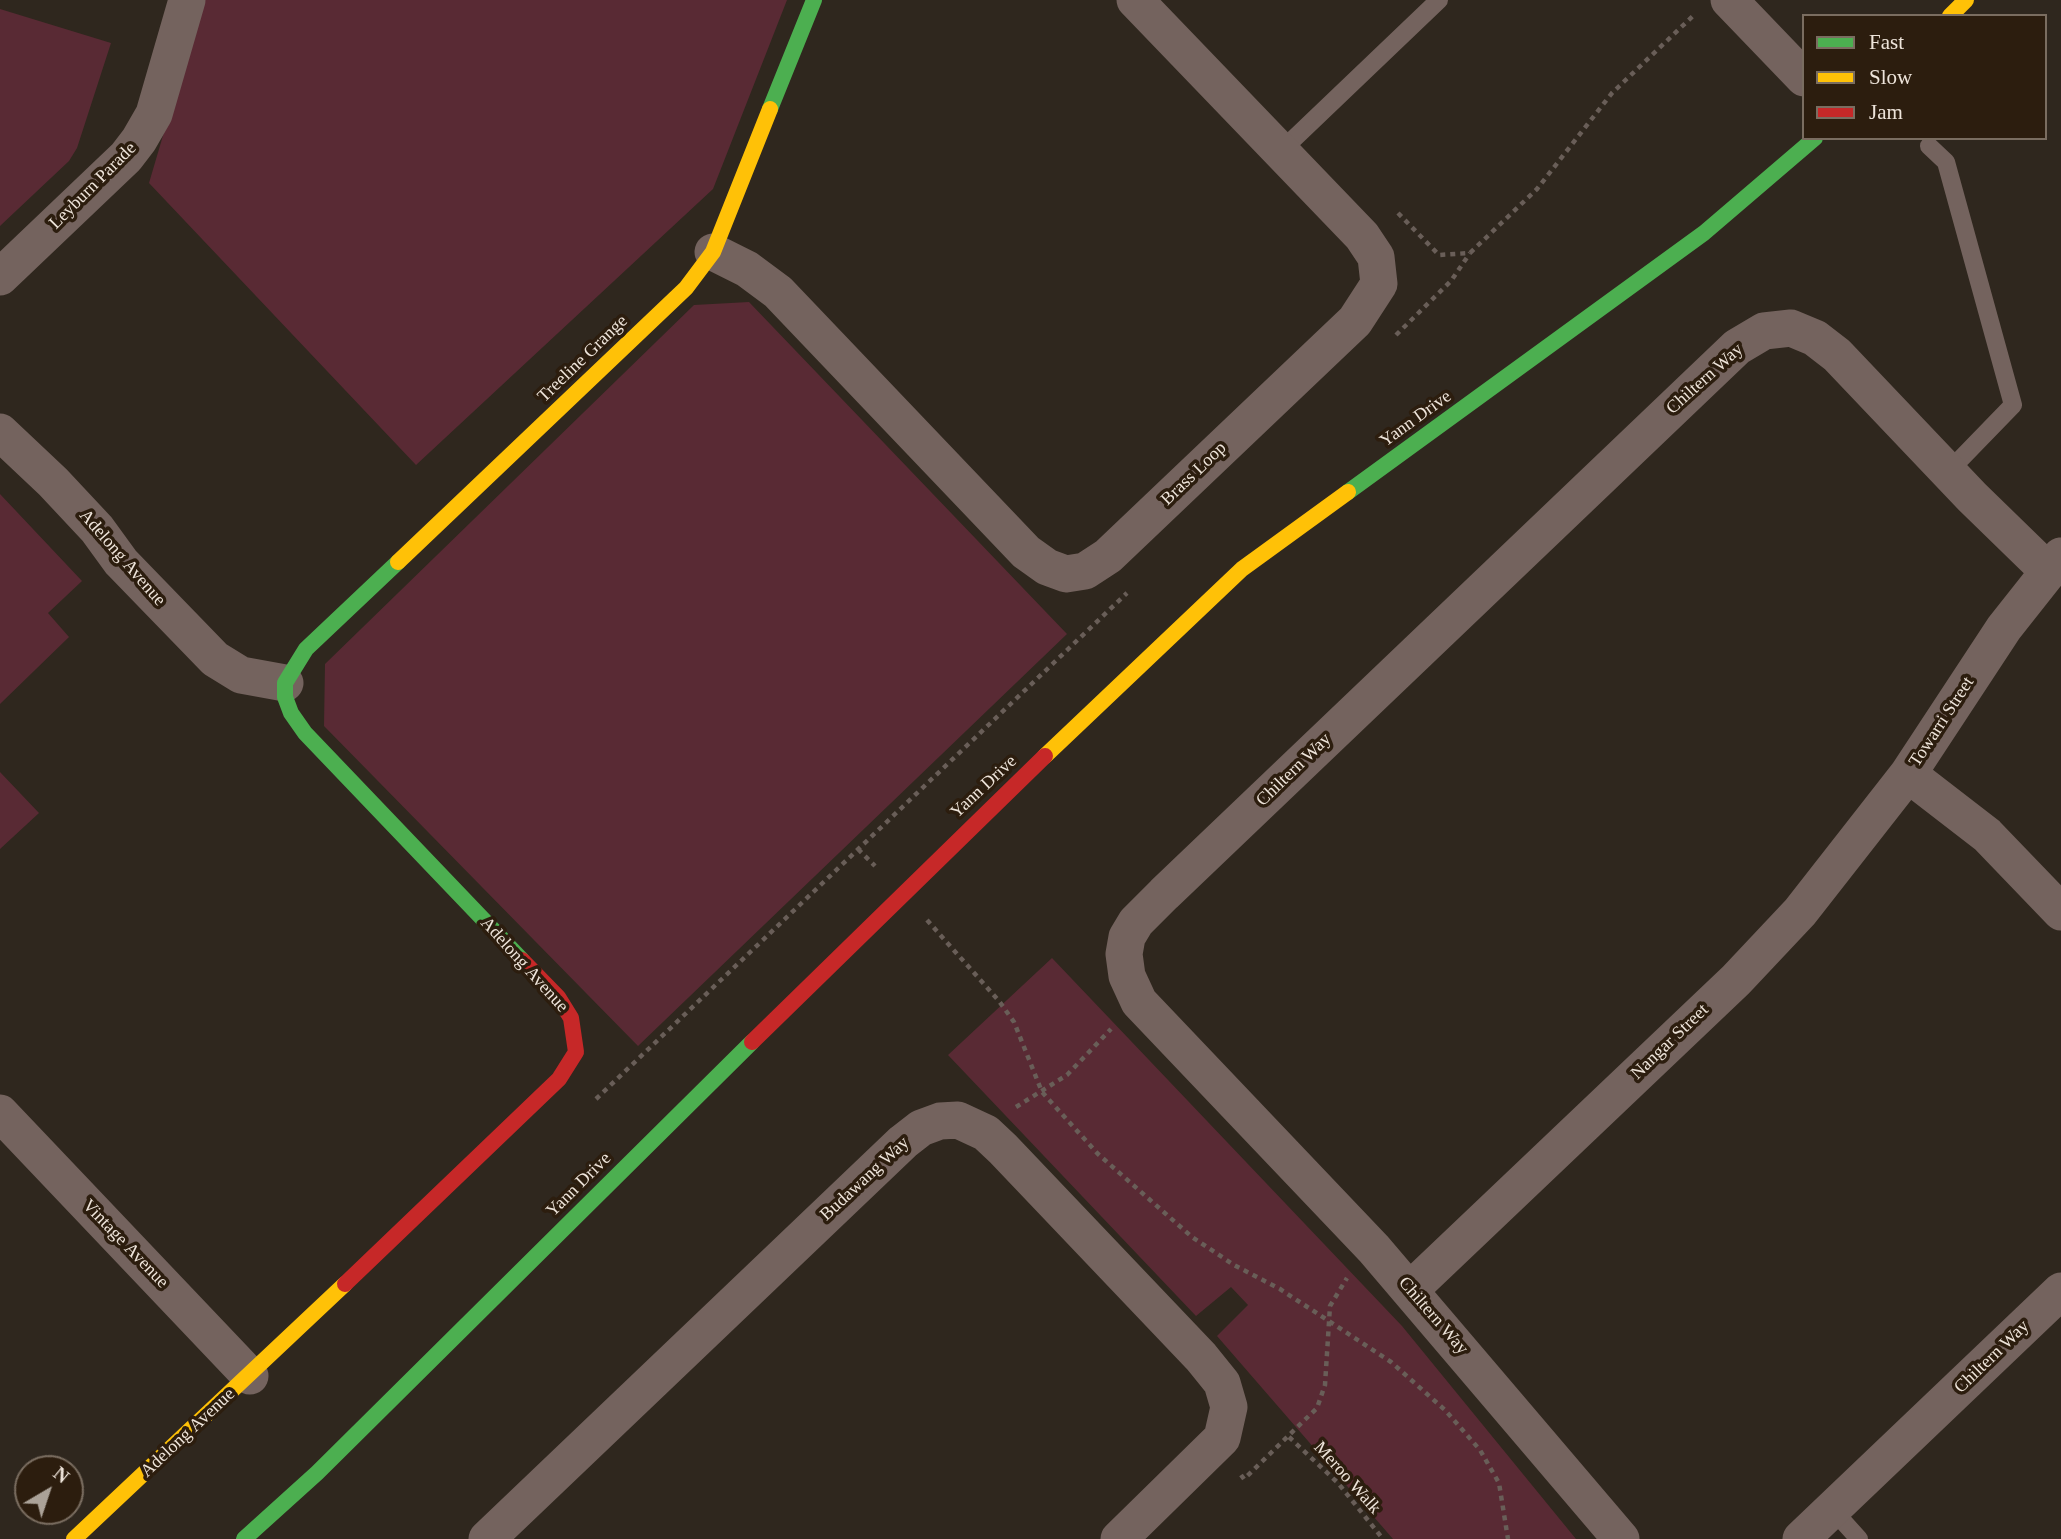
<!DOCTYPE html>
<html>
<head>
<meta charset="utf-8">
<style>
	body { margin:0 }
	#map { position:relative; width:2061px; height:1539px; overflow:hidden; background:#2f271e; font-family:Georgia,serif }
	canvas { display:block }
	.legend { position:absolute; left:1802px; top:14px; width:245px; height:126px; box-sizing:border-box; background:#2c1d0e; border:2px solid #7a6d60; margin:0; padding:9px 12px; list-style:none; font-size:21px; color:#eee4da }
	.legend li { display:flex; align-items:center; gap:14px; height:35px }
	.legend b { width:35px; border:2px solid #7a6d60 }
	.north { position:absolute; left:14px; top:1455px; width:70px; height:70px; box-sizing:border-box; background:#2c1d0e; border:2px solid #7a6d60; border-radius:50%; rotate:39deg; font-size:19px; font-weight:700; line-height:28px; text-align:center; color:#eee4da }
	.north::after { content:''; display:block; margin:auto; width:24px; height:32px; background:#aba298; clip-path:polygon(50% 0,100% 100%,50% 72%,0 100%) }
</style>
</head>
<body>
<div id="map">
<canvas width="2061" height="1539"></canvas>
<ul class="legend">
<li><b style="height:9px;background:#4caf50"></b>Fast</li>
<li><b style="height:9px;background:#ffc107"></b>Slow</li>
<li><b style="height:9px;background:#c62828"></b>Jam</li>
</ul>
<div class="north">N</div>
</div>
<script>
const context = document.querySelector('canvas').getContext('2d');
context.lineJoin = 'round';
function fill(path, color) { context.fillStyle = color; context.fill(path, 'evenodd'); }
const poly = rows => new Path2D(rows.map(r => 'M' + r).join(''));
function strokePath(path, color, width, dash) { context.strokeStyle = color; context.lineWidth = width; context.lineCap = dash ? 'butt' : 'round'; context.setLineDash(dash || []); context.stroke(path); }
function label(font, color, halo, rows, align = 'center') {
  context.font = font + ' Georgia,serif'; context.lineWidth = 7; context.setLineDash([]); context.textBaseline = 'middle'; context.strokeStyle = halo; context.fillStyle = color; for (const [text, x, y, turn = 0] of rows) {
    context.save(); context.translate(x, y); context.rotate((+turn || 0) * Math.PI / 180); context.textAlign = isNaN(turn) ? turn : align; if (halo) context.strokeText(text, 0, 0); context.fillText(text, 0, 0); context.restore();
  }
}
fill(poly([
	[203,0,787,0,713,189,416,465,149,183],
	[0,9,111,43,77,148,69,161,0,226],
	[749,302,1067,634,638,1046,324,726,325,664,694,305],
	[0,494,82,581,48,613,69,637,0,704],
	[0,772,39,813,0,849],
	[1052,958,1402,1326,1576,1539,1393,1539,1217,1336,1248,1305,1231,1287,1196,1316,948,1055]
]), '#592a34');
strokePath(poly([
	[1398,213,1439,255,1470,253,1537,189,1612,93,1695,14],
	[1396,335,1451,281,1470,253],
	[858,849,875,866],
	[927,920,999,1001,1014,1022,1042,1092,1098,1154,1192,1237,1234,1265,1280,1289,1391,1362,1445,1410,1480,1450,1499,1483,1508,1539],
	[596,1099,1127,593],
	[1016,1107,1067,1075,1111,1029],
	[1289,1437,1338,1483,1383,1539],
	[1241,1475,1244,1479,1317,1408,1325,1385,1330,1306,1347,1278]
]), '#695e58', 4.5, [5, 5]);
strokePath(poly([
	[1929,146,1946,162,2013,405,1948,472],
	[1281,151,1439,0],
	[1832,1509,1859,1539]
]), '#74635e', 18);
strokePath(poly([
	[1729,0,1804,78],
	[713,252,747,269,778,292,1026,552,1047,567,1066,574,1085,571,1108,556,1355,321,1379,284,1376,257,1362,236,1135,0],
	[0,277,126,157,139,140,154,114,187,0],
	[0,432,53,482,97,529,121,562,215,659,241,675,285,683],
	[2061,556,2004,628,1908,774,1987,835,2061,912],
	[0,1113,250,1376],
	[1410,1290,1736,980,1800,912,1908,774],
	[487,1539,903,1142,921,1128,940,1121,958,1120,986,1133,1003,1149,1201,1357,1222,1383,1229,1407,1222,1438,1119,1539],
	[1621,1539,1374,1249,1139,1002,1127,976,1124,954,1127,937,1136,922,1164,894,1737,347,1764,331,1791,328,1815,338,1837,355,1972,497,2047,570],
	[1801,1539,2061,1291]
]), '#74635e', 37);
strokePath(poly([
	[770,109,814,0],
	[1348,492,1704,233,1815,138],
	[398,562,306,649,285,683,285,697,291,713,305,733,522,960],
	[244,1539,317,1473,752,1042]
]), '#4caf50', 16);
strokePath(poly([
	[1950,16,1966,0],
	[398,562,686,288,713,252,770,109],
	[1045,756,1242,569,1348,492],
	[74,1539,345,1284]
]), '#ffc107', 16);
strokePath(poly([
	[752,1042,1045,756],
	[345,1284,559,1079,576,1052,571,1018,558,997,522,960]
]), '#c62828', 16);
label('18px', '#eee4da', '#2c1d0e', [
	["Leyburn Parade",93,186,-45],
	["Treeline Grange",583,359,-44],
	["Chiltern Way",1705,379,-42],
	["Yann Drive",1416,419,-36],
	["Brass Loop",1194,474,-44],
	["Adelong Avenue",122,558,49],
	["Towarri Street",1942,722,-57],
	["Chiltern Way",1294,770,-44],
	["Yann Drive",984,787,-43],
	["Adelong Avenue",524,965,48],
	["Nangar Street",1670,1042,-44],
	["Budawang Way",865,1179,-43],
	["Yann Drive",579,1185,-45],
	["Vintage Avenue",125,1244,46],
	["Chiltern Way",1433,1316,49],
	["Chiltern Way",1992,1357,-44],
	["Adelong Avenue",188,1433,-43],
	["Meroo Walk",1347,1478,48]
]);
</script>
</body>
</html>
